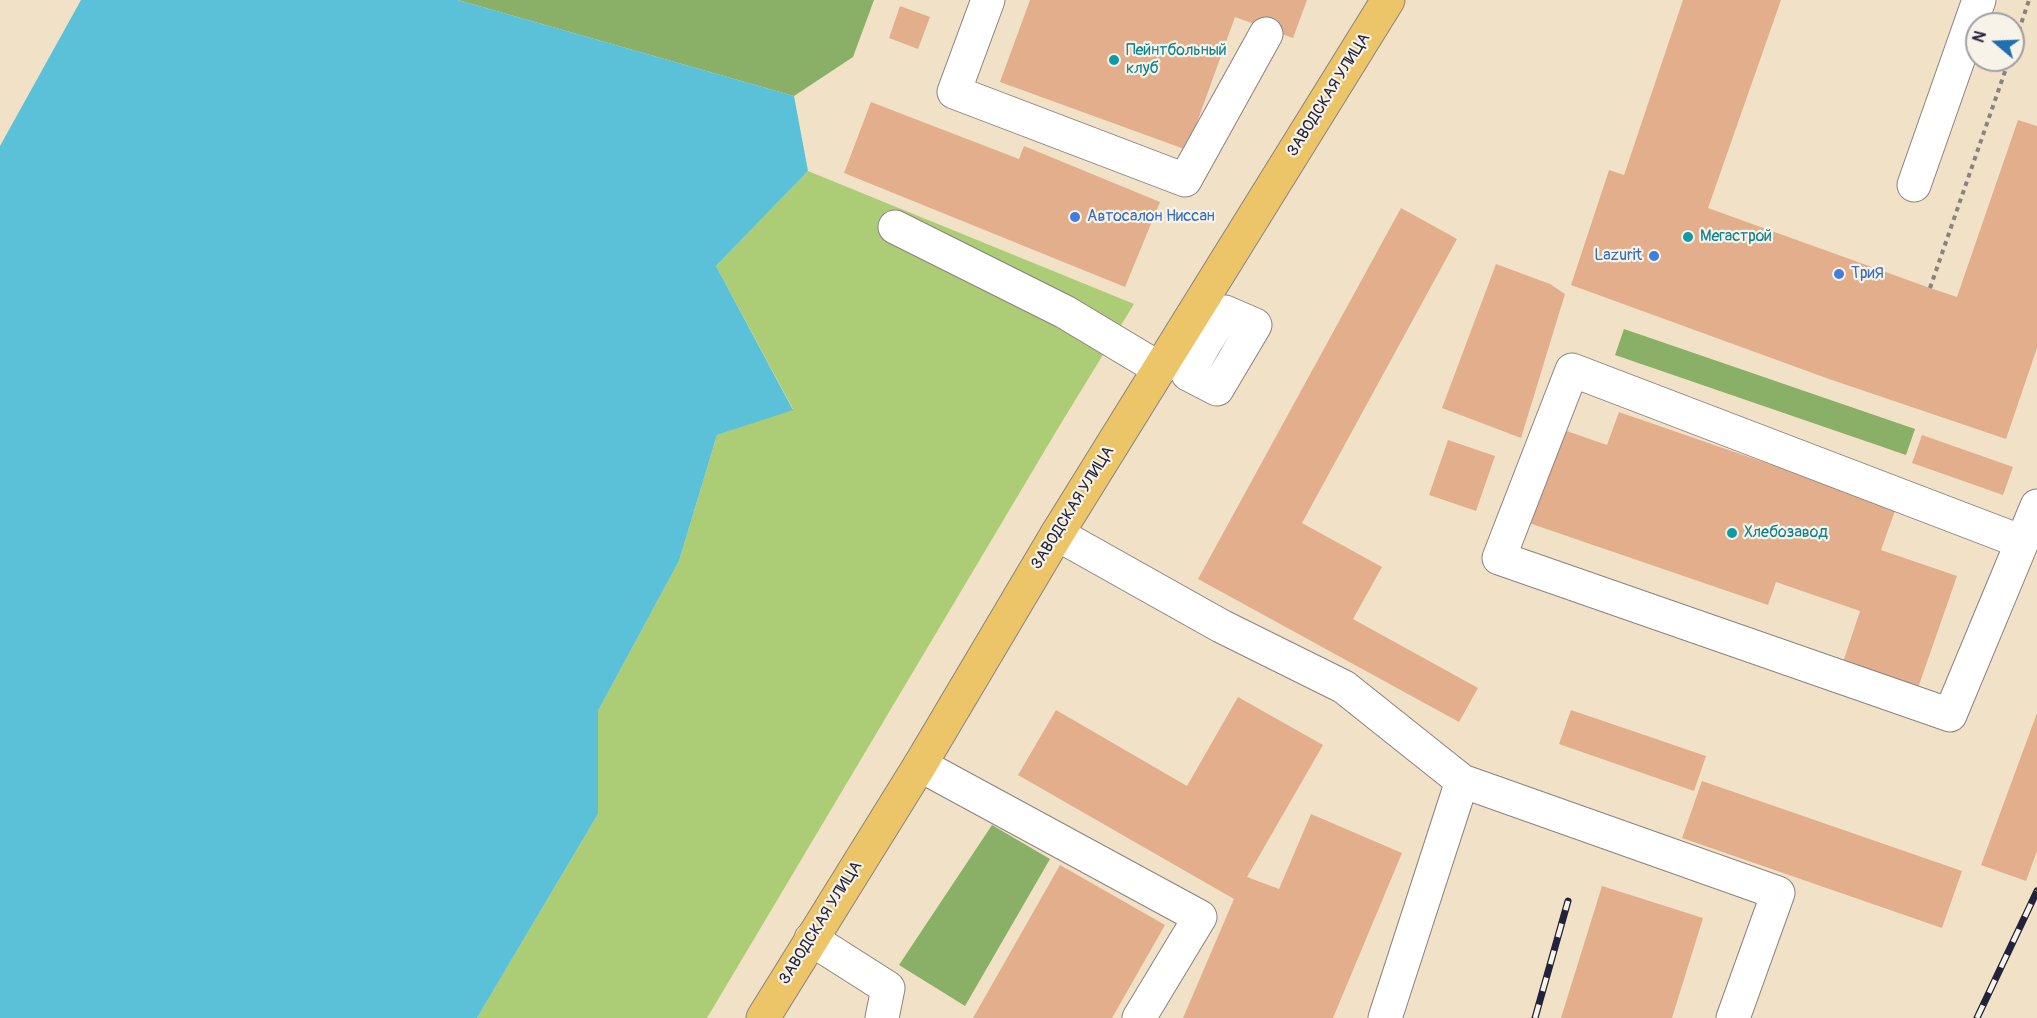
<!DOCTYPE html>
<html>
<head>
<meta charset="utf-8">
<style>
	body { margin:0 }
	#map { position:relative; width:2037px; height:1018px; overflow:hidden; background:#f1e2c7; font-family:Pangolin,sans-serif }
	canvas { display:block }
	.north { position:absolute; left:1965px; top:12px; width:60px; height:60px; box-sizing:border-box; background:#f7f3e8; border:2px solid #a29fa3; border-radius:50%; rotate:289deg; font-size:16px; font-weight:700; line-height:24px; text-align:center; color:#22223b }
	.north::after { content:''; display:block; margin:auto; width:21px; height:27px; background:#1f6fb2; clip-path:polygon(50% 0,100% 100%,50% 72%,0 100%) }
</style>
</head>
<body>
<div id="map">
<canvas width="2037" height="1018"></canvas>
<div class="north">N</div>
</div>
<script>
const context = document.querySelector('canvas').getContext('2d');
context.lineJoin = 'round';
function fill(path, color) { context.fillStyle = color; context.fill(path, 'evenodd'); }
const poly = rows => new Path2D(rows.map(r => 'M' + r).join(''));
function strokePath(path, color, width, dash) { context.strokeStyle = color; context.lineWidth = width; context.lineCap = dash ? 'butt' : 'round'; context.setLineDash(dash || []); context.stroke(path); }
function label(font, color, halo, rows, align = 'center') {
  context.font = font + ' Pangolin,sans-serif'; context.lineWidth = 4.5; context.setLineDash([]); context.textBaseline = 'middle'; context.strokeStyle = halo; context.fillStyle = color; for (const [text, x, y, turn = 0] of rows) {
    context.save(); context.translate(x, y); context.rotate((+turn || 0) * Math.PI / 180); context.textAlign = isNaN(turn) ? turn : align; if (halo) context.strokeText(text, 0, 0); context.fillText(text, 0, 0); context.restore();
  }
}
fill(poly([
	[808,171,1134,304,1057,430,707,1018,477,1018,598,814,598,711,679,561,717,435,793,409,716,266]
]), '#accd75');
fill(poly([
	[458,0,874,0,853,57,794,96],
	[1624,329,1915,429,1906,455,1615,355],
	[992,825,1050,859,965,1006,899,965]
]), '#89b066');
fill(poly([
	[81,0,458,0,794,96,808,171,716,266,793,410,717,435,679,561,598,711,598,814,477,1018,0,1018,0,146]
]), '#5bc1d8');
fill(poly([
	[1030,0,1307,0,1293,38,1235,17,1187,150,1000,82],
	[1683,0,1781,0,1708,208,1930,288,1957,297,2018,120,2037,126,2037,348,2006,439,1829,379,1571,285,1609,170,1624,175],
	[900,6,930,17,918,49,889,38],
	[871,102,1019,159,1024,146,1160,202,1125,287,844,173],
	[1401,208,1457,239,1302,523,1382,567,1353,619,1478,688,1459,722,1198,579],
	[1496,264,1550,284,1565,294,1521,438,1442,408],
	[1619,412,1896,508,1881,550,1957,576,1918,688,1843,662,1860,611,1776,582,1768,605,1529,523,1561,429,1607,445],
	[1922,435,2013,467,2003,495,1912,463],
	[1448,440,1495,456,1476,511,1429,495],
	[1238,697,1323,745,1247,877,1279,889,1311,814,1402,853,1333,1018,1183,1018,1234,899,1018,775,1056,710,1187,786],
	[1571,710,1706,756,1694,791,1559,744],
	[2037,713,2037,851,2026,881,1981,865],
	[1702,781,1962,871,1942,928,1682,838],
	[1060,865,1165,925,1112,1018,973,1018],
	[1602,886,1703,918,1672,1018,1561,1018]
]), '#e3ae8b');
const minor = poly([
	[988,0,954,92,1185,180,1266,34],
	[1914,185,1979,0],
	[895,227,1065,312,1160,369],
	[1181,335,1204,345,1188,374,1217,389,1255,325,1225,312,1204,345],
	[1057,534,1221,626,1344,687,1462,781,1385,1018],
	[2022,542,1572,370,1499,558,1950,715,2037,506],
	[920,765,1200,917,1139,1018],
	[1462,781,1778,893,1733,1018],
	[811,939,888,988,882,1018]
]);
const major = poly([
	[763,1018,920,765,1057,534,1388,0]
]);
strokePath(minor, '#8a8281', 35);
strokePath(major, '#8a8281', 35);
strokePath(poly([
	[2013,48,2029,0],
	[1930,288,2009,60]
]), '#8a8281', 4, [4.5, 4.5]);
strokePath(minor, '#fff', 33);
strokePath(major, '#edc569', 33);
const rail = poly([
	[1535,1018,1568,901],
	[1977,1018,2037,891]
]);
strokePath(rail, '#22223b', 7);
strokePath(rail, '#f7f3e8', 4.5, [14]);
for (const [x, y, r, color] of [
	[1114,60,6,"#0f9aa8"],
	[1075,217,6,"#3f7fe0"],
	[1688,237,6,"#0f9aa8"],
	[1654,256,6,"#3f7fe0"],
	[1839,274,6,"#3f7fe0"],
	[1732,533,6,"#0f9aa8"]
]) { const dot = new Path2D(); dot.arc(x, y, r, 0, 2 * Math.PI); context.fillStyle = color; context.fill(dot); strokePath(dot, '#f7f3e8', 2); }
label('16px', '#0d838f', '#f7f3e8', [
	["Пейнтбольный",1126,51],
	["клуб",1126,69],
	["Мегастрой",1700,237],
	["Хлебозавод",1744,533]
], 'left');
label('16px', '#22223b', '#f7f3e8', [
	["ЗАВОДСКАЯ УЛИЦА",1329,95,-58],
	["ЗАВОДСКАЯ УЛИЦА",1073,508,-58],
	["ЗАВОДСКАЯ УЛИЦА",821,923,-58]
]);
label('16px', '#366cbe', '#f7f3e8', [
	["Автосалон Ниссан",1087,217],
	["Lazurit",1642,256,"right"],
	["ТриЯ",1851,274]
], 'left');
</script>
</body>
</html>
